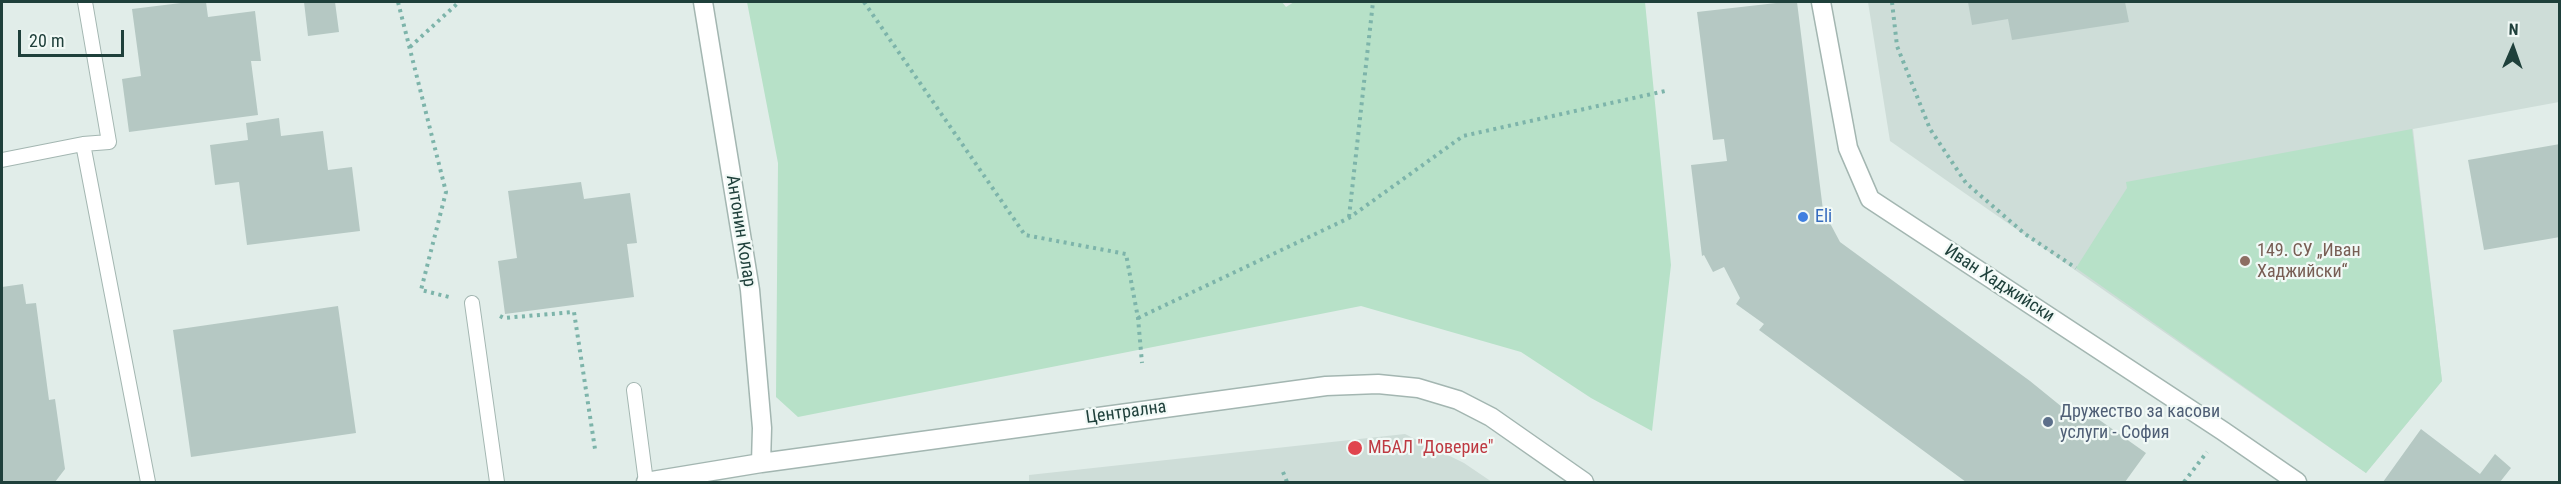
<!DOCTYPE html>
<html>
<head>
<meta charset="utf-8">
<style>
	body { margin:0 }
	#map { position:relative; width:2561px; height:484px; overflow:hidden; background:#e1ede9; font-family:"Roboto Condensed",sans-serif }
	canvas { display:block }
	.frame { position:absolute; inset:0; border:3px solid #1f403b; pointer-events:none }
	.north { position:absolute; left:2483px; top:18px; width:60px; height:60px; -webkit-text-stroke:4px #f1f9f6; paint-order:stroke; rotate:2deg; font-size:16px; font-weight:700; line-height:24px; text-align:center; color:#1f403b }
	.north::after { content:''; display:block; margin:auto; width:21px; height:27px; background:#1f403b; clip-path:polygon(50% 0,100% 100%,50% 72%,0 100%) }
	.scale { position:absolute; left:18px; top:30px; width:106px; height:27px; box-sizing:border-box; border:3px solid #1f403b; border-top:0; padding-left:8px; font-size:18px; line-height:21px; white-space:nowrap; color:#1f403b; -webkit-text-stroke:4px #f1f9f6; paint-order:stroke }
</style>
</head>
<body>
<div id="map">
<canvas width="2561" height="484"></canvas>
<div class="frame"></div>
<div class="north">N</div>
<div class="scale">20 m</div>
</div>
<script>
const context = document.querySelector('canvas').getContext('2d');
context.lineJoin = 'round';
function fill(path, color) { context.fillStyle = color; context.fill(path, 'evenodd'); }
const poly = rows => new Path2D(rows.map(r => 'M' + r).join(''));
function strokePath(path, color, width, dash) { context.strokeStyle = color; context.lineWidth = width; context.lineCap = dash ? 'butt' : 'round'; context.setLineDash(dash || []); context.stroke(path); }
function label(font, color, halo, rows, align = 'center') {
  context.font = font + ' "Roboto Condensed",sans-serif'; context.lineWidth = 4.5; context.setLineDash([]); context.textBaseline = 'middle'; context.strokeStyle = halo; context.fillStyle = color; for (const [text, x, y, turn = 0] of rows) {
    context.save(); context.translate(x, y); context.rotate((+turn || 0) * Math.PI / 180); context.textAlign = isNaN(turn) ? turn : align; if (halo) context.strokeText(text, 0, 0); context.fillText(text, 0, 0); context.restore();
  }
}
fill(poly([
	[1868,2,2559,2,2559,102,2413,129,2442,381,2366,473,1890,141],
	[1405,434,1464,463,1492,482,1029,482,1029,475]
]), '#ceddd8');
fill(poly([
	[747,2,1282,2,1286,7,1294,2,1645,2,1671,265,1652,431,1591,398,1521,352,1361,306,798,417,776,397,778,163],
	[2412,129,2442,381,2366,473,2076,268,2127,188,2126,182]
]), '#b7e1c8');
fill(poly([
	[189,2,206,2,208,17,255,11,261,61,251,61,258,115,129,132,122,79,141,76,132,9],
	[304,2,335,2,339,32,308,36],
	[1785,2,1797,2,1823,210,1840,242,2030,381,2083,424,2091,414,2146,453,2125,482,1966,482,1759,330,1764,324,1736,304,1740,298,1724,267,1713,272,1704,255,1702,256,1691,165,1727,161,1724,139,1713,140,1697,12],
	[1968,2,2125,2,2129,22,2012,40,2008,19,1972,25],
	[279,118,281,136,323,131,328,170,352,167,360,231,247,245,239,182,215,185,210,145,248,140,246,123],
	[2560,144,2560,237,2484,250,2468,160],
	[581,182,584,199,630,193,637,243,627,244,634,297,505,314,498,261,517,258,508,191],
	[23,284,26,304,36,303,49,400,55,399,65,469,55,482,2,482,2,287],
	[338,306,356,433,191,457,173,330],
	[2421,429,2480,474,2495,454,2511,468,2500,482,2383,482]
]), '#b5c8c3');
const service = poly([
	[83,144,148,482],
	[2,160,83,144,109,142,85,2],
	[472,303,497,482],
	[634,390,646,482]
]);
const minor = poly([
	[703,2,750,290,762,428,761,463],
	[1821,2,1848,148,1870,199,2223,431,2297,482],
	[646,482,761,463,1326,386,1378,384,1418,388,1458,400,1491,417,1584,482]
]);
strokePath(service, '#a3b6b1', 16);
strokePath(minor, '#a3b6b1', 21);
strokePath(poly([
	[398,2,446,192,421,290,449,297],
	[864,2,1025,235,1126,254,1138,318,1142,363],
	[1892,2,1897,46,1930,129,1966,183,2025,234,2076,268],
	[410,47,459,2],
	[1349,217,1373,2],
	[500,316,504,318,574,312,595,449],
	[1138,318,1349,218,1463,136,1665,91],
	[1283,472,1287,482],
	[2184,482,2207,452]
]), '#7db4aa', 4, [3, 4.5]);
strokePath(service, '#fff', 14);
strokePath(minor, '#fff', 18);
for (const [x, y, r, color] of [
	[1803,217,6,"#3f7fe0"],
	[2245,261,6,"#8d6e63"],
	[2048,422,6,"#5c6f8a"],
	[1355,448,8,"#e0444e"]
]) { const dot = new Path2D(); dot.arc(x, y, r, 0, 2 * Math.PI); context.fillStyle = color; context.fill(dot); strokePath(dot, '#f1f9f6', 2); }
label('18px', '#366cbe', '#f1f9f6', [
	["Eli",1815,217]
], 'left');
label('18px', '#1f403b', '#f1f9f6', [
	["Антонин Колар",740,231,81],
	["Иван Хаджийски",1999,284,33],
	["Централна",1126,413,-8]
]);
label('18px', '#785e54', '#f1f9f6', [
	["149. СУ „Иван",2257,251],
	["Хаджийски“",2257,272]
], 'left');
label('18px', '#4e5e75', '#f1f9f6', [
	["Дружество за касови",2060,412],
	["услуги - София",2060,433]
], 'left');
label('18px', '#be3a42', '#f1f9f6', [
	["МБАЛ \"Доверие\"",1368,448]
], 'left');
</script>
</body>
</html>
